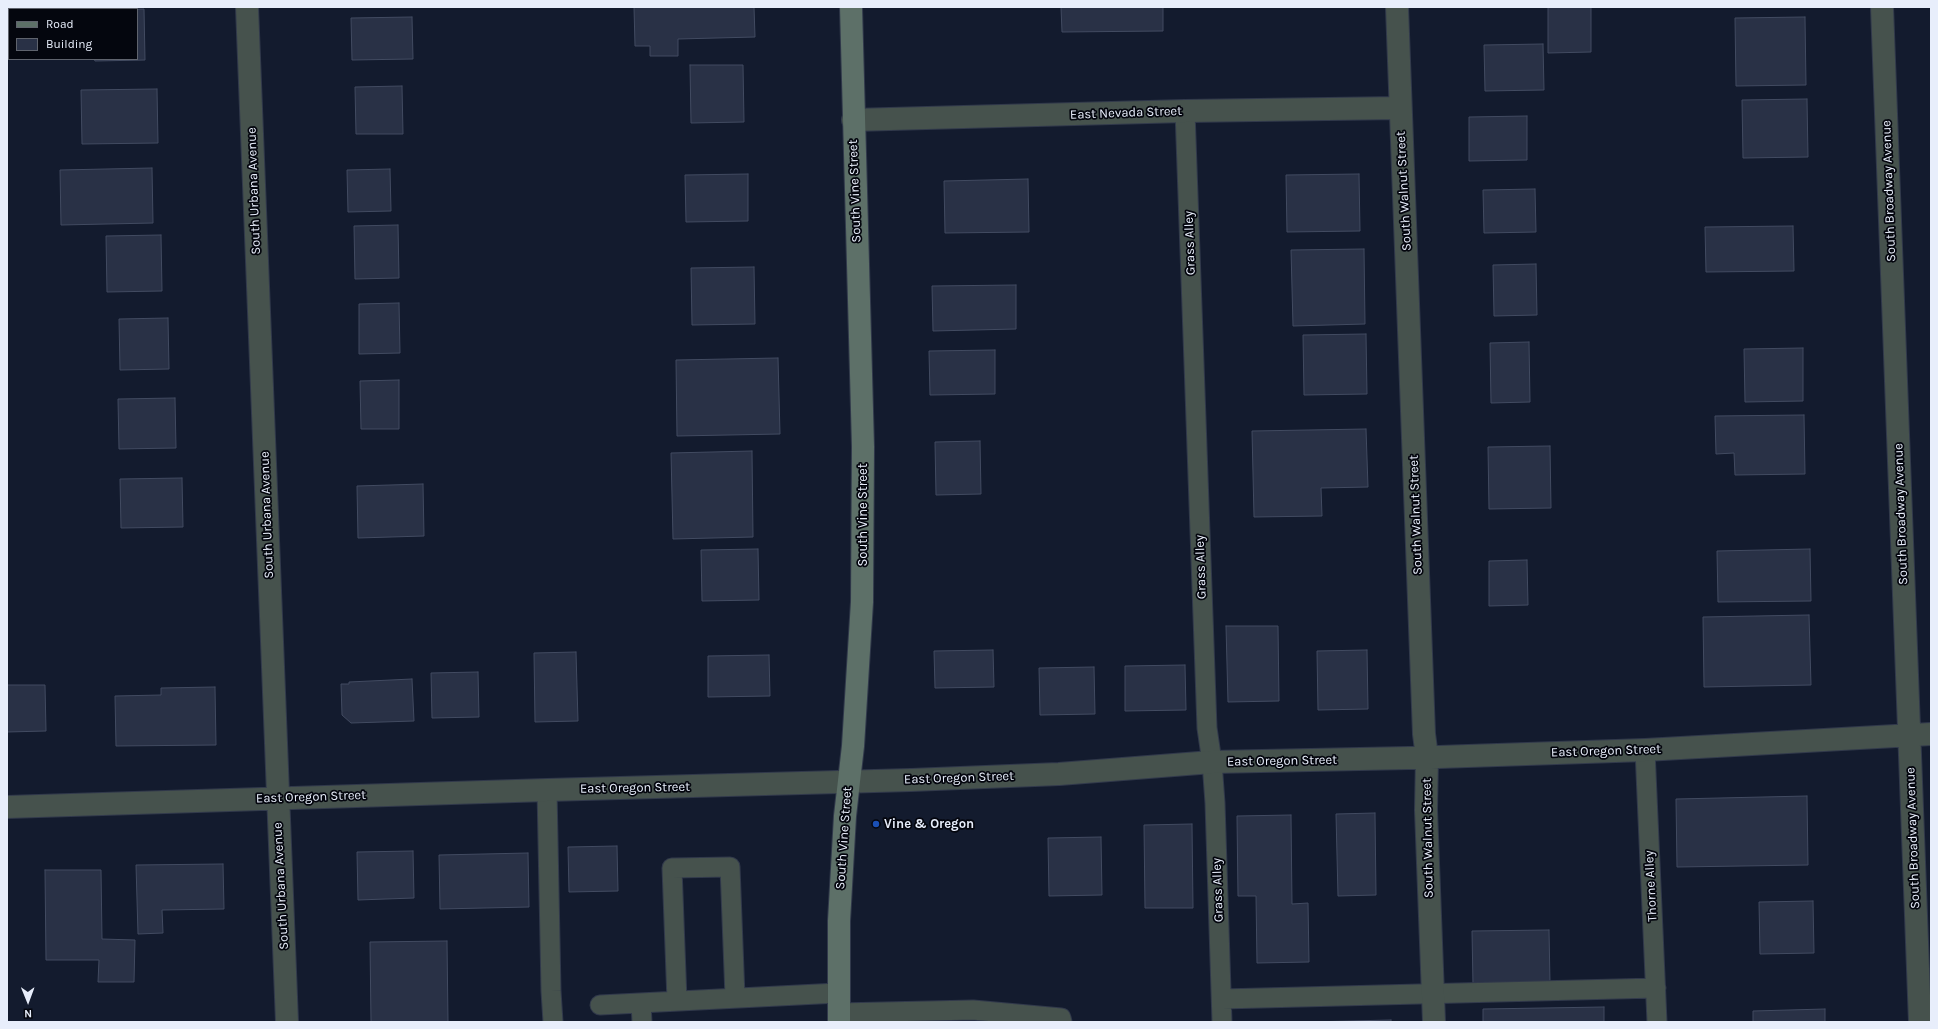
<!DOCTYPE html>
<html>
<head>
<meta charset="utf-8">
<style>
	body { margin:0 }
	#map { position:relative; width:1938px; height:1029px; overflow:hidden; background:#131b2e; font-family:Karla,sans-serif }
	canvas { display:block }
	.frame { position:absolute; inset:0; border:8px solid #e8eefb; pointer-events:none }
	.legend { position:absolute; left:8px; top:8px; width:130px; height:52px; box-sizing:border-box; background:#04060e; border:1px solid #5f636d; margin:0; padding:5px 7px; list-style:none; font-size:12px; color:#e8eefb }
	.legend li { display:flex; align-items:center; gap:8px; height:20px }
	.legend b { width:20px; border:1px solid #5f636d }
	.north { position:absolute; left:8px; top:981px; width:40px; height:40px; -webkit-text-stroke:3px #04060e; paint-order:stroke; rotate:179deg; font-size:11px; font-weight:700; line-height:16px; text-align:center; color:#e8eefb }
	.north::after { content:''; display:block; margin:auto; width:14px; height:18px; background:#e8eefb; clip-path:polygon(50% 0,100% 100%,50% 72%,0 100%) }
</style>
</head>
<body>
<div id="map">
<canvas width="1938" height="1029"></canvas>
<div class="frame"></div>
<ul class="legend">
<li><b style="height:5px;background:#5d7068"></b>Road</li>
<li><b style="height:11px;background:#293146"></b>Building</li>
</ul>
<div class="north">N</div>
</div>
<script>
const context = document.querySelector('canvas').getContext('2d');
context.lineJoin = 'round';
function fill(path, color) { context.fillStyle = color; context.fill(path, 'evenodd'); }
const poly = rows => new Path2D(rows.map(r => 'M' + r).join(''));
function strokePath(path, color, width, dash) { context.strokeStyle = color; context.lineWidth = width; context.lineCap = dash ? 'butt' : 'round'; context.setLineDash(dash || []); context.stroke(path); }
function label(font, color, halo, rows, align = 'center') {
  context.font = font + ' Karla,sans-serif'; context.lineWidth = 3.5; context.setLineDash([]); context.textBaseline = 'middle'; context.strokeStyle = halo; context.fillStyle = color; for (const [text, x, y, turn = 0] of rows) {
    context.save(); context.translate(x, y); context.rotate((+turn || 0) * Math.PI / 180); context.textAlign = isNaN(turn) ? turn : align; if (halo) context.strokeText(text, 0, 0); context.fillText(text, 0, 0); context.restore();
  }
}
const building = poly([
	[634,7,754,7,755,37,678,39,678,56,650,56,650,46,635,46,634,7],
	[1061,7,1163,7,1163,31,1062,32,1061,7],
	[1548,7,1591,7,1591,52,1548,53,1548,7],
	[137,9,144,9,145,60,95,61,94,59,137,59,137,9],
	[412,17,413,59,352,60,351,18,412,17],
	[1805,17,1806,85,1736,86,1735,18,1805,17],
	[1543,44,1544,90,1485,91,1484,45,1543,44],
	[690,65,743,65,744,122,691,123,690,65],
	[402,86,403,134,356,134,355,87,402,86],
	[157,89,158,143,82,144,81,90,157,89],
	[1807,99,1808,157,1743,158,1742,100,1807,99],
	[1527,116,1527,160,1469,161,1469,117,1527,116],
	[152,168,153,223,61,225,60,170,152,168],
	[390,169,391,211,348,212,347,170,390,169],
	[748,174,748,221,686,222,685,175,748,174],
	[1359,174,1360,231,1287,232,1286,175,1359,174],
	[1028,179,1029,232,945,233,944,181,1028,179],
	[1535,189,1536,232,1484,233,1483,190,1535,189],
	[398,225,399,278,355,279,354,226,398,225],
	[1793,226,1794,271,1706,272,1705,227,1793,226],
	[161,235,162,291,107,292,106,236,161,235],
	[1364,249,1365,324,1293,326,1291,250,1364,249],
	[1536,264,1537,315,1494,316,1493,265,1536,264],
	[754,267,755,324,692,325,691,268,754,267],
	[1016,285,1016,329,933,331,932,286,1016,285],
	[399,303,400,353,359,354,359,304,399,303],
	[168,318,169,369,120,370,119,319,168,318],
	[1366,334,1367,394,1304,395,1303,335,1366,334],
	[1529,342,1530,402,1491,403,1490,343,1529,342],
	[1803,348,1803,401,1745,402,1744,349,1803,348],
	[995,350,995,394,930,395,929,351,995,350],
	[778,358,780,434,677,436,676,360,778,358],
	[399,380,399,429,361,429,360,381,399,380],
	[175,398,176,448,119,449,118,399,175,398],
	[1804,415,1805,474,1735,475,1734,453,1716,454,1715,416,1804,415],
	[1366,429,1368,487,1321,488,1322,516,1254,517,1252,431,1366,429],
	[980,441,981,494,936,495,935,442,980,441],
	[1550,446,1551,508,1489,509,1488,447,1550,446],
	[752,451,753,537,673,539,671,453,752,451],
	[182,478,183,527,121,528,120,479,182,478],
	[423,484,424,536,358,538,357,486,423,484],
	[758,549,759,600,702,601,701,550,758,549],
	[1810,549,1811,601,1718,602,1717,551,1810,549],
	[1527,560,1528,605,1489,606,1489,561,1527,560],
	[1809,615,1811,685,1704,687,1703,617,1809,615],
	[1226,626,1278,626,1279,701,1228,702,1226,626],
	[993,650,994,687,935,688,934,651,993,650],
	[1367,650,1368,709,1318,710,1317,651,1367,650],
	[576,652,578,721,535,722,534,653,576,652],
	[769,655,770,696,708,697,708,656,769,655],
	[1185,665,1186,710,1125,711,1125,666,1185,665],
	[1094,667,1095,714,1040,715,1039,668,1094,667],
	[478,672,479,717,432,718,431,673,478,672],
	[412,679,414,721,351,723,342,715,341,684,349,684,349,682,412,679],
	[7,685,45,685,46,731,7,732,7,685],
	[215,687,216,745,116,746,115,696,161,695,161,688,215,687],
	[1807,796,1808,865,1677,867,1676,799,1807,796],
	[1375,813,1376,895,1338,896,1336,814,1375,813],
	[1291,815,1292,904,1308,903,1309,962,1257,963,1256,896,1238,896,1237,816,1291,815],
	[1192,824,1193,908,1145,908,1144,825,1192,824],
	[1101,837,1102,895,1049,896,1048,838,1101,837],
	[617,846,618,891,569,892,568,847,617,846],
	[413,851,414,898,358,900,357,852,413,851],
	[528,853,529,907,440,909,439,855,528,853],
	[223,864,224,909,162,910,163,933,138,934,136,865,223,864],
	[45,870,101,870,102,939,135,940,134,982,98,982,99,960,46,960,45,870],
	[1813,901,1814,953,1760,954,1759,902,1813,901],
	[1549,930,1550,983,1473,985,1472,931,1549,930],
	[447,941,448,1022,371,1022,370,942,447,941],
	[1604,1007,1604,1022,1483,1022,1483,1009,1604,1007],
	[1825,1009,1825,1022,1753,1022,1753,1011,1825,1009],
	[1391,1020,1391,1022,1308,1022,1391,1020]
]);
fill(building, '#293146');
strokePath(building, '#424b61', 1);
const service = poly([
	[1185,111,1207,728,1212,762,1215,803,1222,1022],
	[1645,750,1657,1022],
	[547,790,551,991,553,1022],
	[1222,999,1656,988],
	[677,1001,672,868,730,867,735,997],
	[641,1004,642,1022],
	[600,1005,838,993],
	[839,1013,973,1010,1061,1018,1062,1022]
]);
const minor = poly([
	[247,7,287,1022],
	[1397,7,1424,734,1427,757,1426,810,1434,1022],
	[1882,7,1920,1022],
	[853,120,1185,111,1399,108],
	[7,807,547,790,911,780,1059,774,1212,762,1409,758,1645,750,1931,734]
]);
const secondary = poly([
	[839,1022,839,921,845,816,853,746,862,602,863,447,851,7]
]);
strokePath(service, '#31394b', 21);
strokePath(minor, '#31394b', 24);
strokePath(secondary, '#31394b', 24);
strokePath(service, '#46524d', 19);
strokePath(minor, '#46524d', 22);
strokePath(secondary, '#5d7068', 22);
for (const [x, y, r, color] of [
	[876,824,4,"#1a4fb4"]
]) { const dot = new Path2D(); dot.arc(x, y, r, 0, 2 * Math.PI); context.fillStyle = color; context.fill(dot); strokePath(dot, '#04060e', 1.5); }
label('13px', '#e8eefb', '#04060e', [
	["East Nevada Street",1126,113,-2],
	["South Urbana Avenue",254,191,-92],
	["South Vine Street",855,191,-92],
	["South Walnut Street",1404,191,-93],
	["South Broadway Avenue",1889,191,-92],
	["Grass Alley",1190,243,-92],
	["South Broadway Avenue",1901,514,-92],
	["South Urbana Avenue",267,515,-92],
	["South Vine Street",863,515,-90],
	["South Walnut Street",1416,515,-92],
	["Grass Alley",1201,567,-92],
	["East Oregon Street",1606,751,-2],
	["East Oregon Street",1282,761,-1],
	["East Oregon Street",959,778,-2],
	["East Oregon Street",635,788,-1],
	["East Oregon Street",311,797,-2],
	["South Vine Street",844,838,-86],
	["South Walnut Street",1428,838,-91],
	["South Broadway Avenue",1913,838,-92],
	["South Urbana Avenue",281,886,-93],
	["Thorne Alley",1651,886,-93],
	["Grass Alley",1218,890,-92]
]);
label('bold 13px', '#e8eefb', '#04060e', [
	["Vine & Oregon",884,824]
], 'left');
</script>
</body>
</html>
